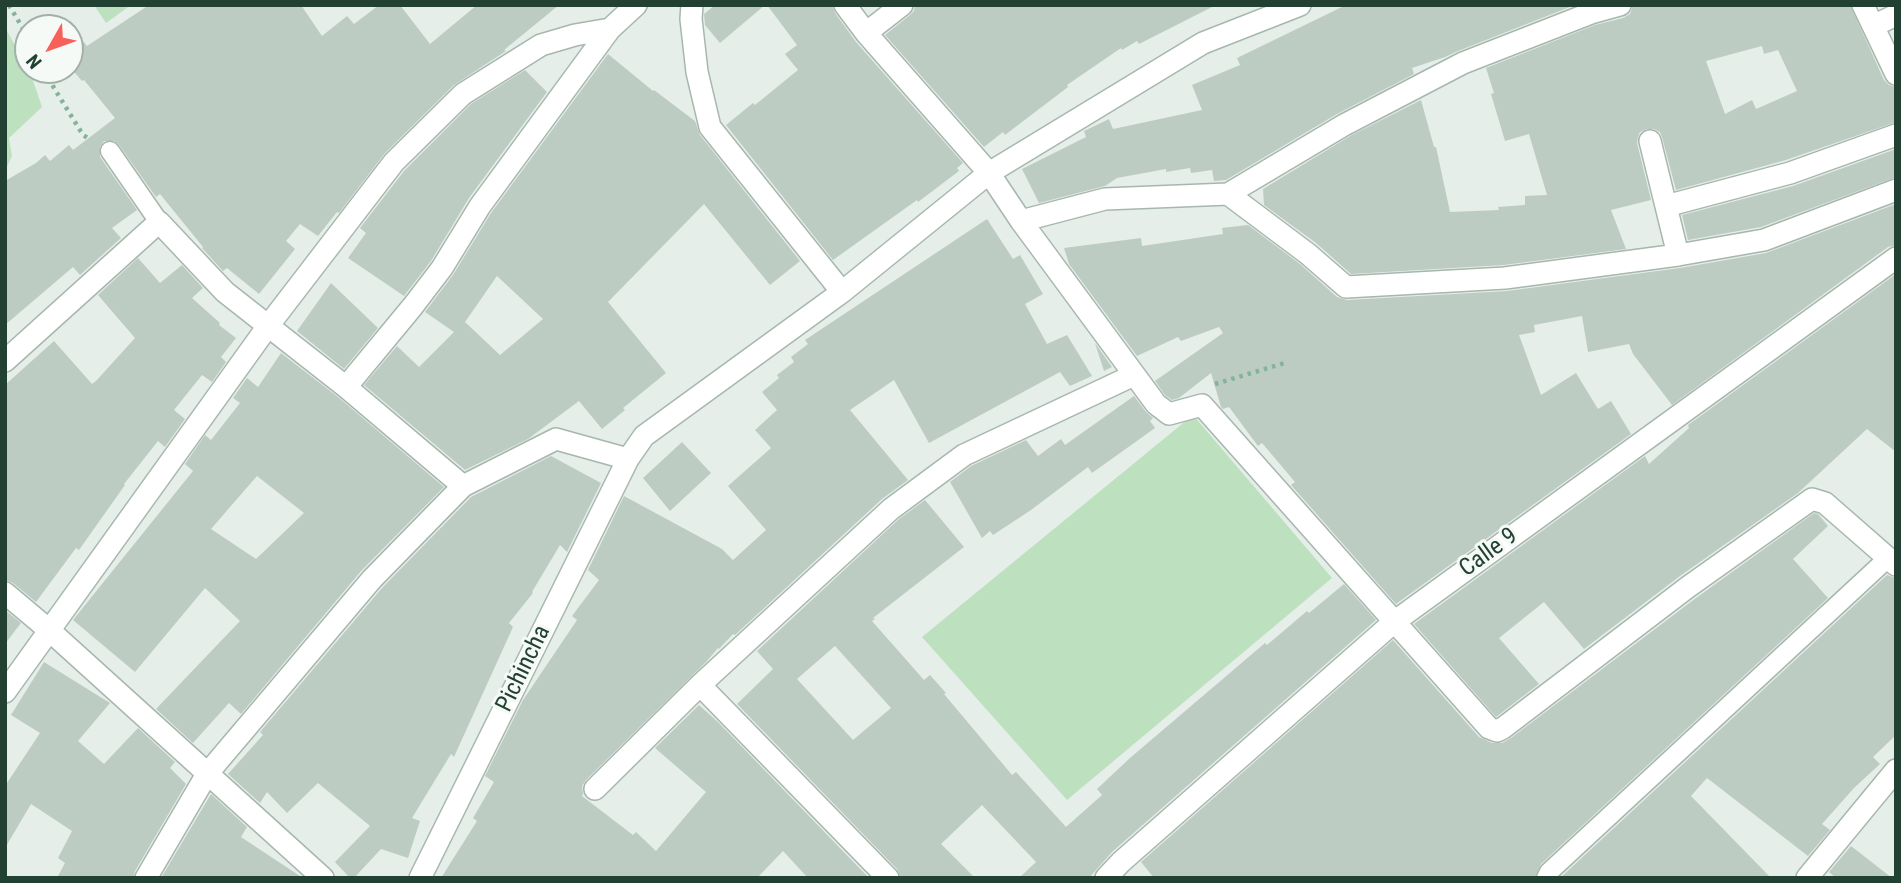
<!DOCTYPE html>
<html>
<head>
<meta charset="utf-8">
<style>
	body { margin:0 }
	#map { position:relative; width:1901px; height:883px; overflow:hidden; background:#e5eee8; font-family:"Roboto Condensed",sans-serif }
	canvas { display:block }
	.frame { position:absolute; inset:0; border:7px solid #234133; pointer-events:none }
	.north { position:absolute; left:14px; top:14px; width:70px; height:70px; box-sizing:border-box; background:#f6faf7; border:2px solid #a2b0a9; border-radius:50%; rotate:230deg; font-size:19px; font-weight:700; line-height:28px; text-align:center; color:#234133 }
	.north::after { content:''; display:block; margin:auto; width:24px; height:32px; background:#f7615a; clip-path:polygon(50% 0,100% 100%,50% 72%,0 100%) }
</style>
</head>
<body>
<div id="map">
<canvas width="1901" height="883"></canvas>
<div class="frame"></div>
<div class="north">N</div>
</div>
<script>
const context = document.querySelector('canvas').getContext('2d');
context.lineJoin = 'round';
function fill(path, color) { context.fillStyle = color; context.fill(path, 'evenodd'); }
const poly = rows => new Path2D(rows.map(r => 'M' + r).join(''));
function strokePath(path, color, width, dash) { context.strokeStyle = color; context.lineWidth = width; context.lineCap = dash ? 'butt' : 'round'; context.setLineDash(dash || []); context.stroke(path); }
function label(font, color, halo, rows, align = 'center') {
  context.font = font + ' "Roboto Condensed",sans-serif'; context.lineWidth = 6; context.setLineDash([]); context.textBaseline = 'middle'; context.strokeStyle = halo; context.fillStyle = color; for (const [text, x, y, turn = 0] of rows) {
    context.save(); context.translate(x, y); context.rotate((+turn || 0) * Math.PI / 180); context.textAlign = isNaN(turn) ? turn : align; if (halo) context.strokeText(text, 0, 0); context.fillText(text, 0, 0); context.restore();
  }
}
fill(poly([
	[94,5,131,5,106,23],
	[5,27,31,75,42,107,9,138,12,156,5,171],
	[1193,415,1332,578,1067,800,922,637]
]), '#bde0bf');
fill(poly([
	[149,5,301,5,322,36,347,16,354,24,379,5,400,5,430,44,477,5,559,5,504,50,506,51,454,85,385,153,339,213,337,212,318,236,300,224,286,241,295,249,259,294,227,268,223,271,202,248,203,247,160,194,156,197,119,145,114,141,104,141,100,147,100,157,137,210,112,228,121,238,80,275,73,267,5,325,5,181,36,163,45,155,50,161,69,145,73,150,115,118,84,80,82,81,70,67,70,25,87,46],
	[715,5,765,5,720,43,705,25,704,14],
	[767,5,832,5,835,13,856,42,963,163,957,168,959,171,918,202,917,200,833,260,726,125,753,103,755,105,798,70,785,54,797,45],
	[915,5,1216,5,1139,44,1137,41,1122,50,1121,48,1067,85,1068,87,1005,135,1003,132,984,147,885,35,910,15,914,11],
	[1346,5,1575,5,1458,51,1445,57,1412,68,1414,74,1337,114,1226,180,1214,181,1212,170,1191,173,1190,168,1166,172,1166,169,1117,178,1105,186,1039,203,1022,169,1086,137,1084,131,1109,119,1113,129,1202,110,1192,85,1240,65,1237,58],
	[1633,5,1850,5,1884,80,1889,85,1896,87,1896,122,1786,160,1676,190,1662,137,1660,132,1654,129,1646,129,1640,132,1638,137,1637,143,1651,200,1611,210,1626,249,1504,265,1351,274,1316,243,1264,205,1263,189,1350,136,1421,100,1434,147,1436,147,1450,212,1499,210,1498,207,1525,205,1525,196,1547,195,1529,134,1505,141,1491,94,1494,93,1486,68,1595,25,1623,18,1630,14],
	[1762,46,1764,54,1778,50,1797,91,1756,109,1752,100,1725,114,1706,61],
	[608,54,653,91,654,90,695,121,700,135,800,261,770,285,704,204,608,302,666,373,623,408,625,410,602,429,579,401,528,439,465,470,364,385,397,346,419,367,454,332,425,312,453,275,491,213],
	[497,276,543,319,500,355,465,322],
	[525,70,547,92,469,198,431,261,404,296,348,258,366,233,360,228,404,171,471,104],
	[1896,149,1896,177,1761,227,1688,240,1682,215,1793,186],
	[1896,204,1896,245,1888,247,1672,405,1633,354,1629,344,1588,352,1582,316,1534,325,1535,332,1519,335,1541,395,1576,373,1598,409,1611,401,1631,434,1396,604,1291,485,1295,482,1262,443,1258,446,1229,407,1223,409,1221,407,1211,373,1179,398,1172,400,1165,395,1155,381,1223,333,1219,327,1181,341,1178,337,1137,356,1069,264,1064,248,1141,238,1142,246,1223,234,1222,228,1248,225,1300,264,1337,297,1347,300,1507,291,1680,268,1766,253],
	[987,219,1013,259,1020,255,1043,294,1025,304,1047,344,1067,335,1092,376,1070,386,1060,372,929,443,894,380,850,410,908,480,882,499,735,635,733,634,719,649,718,648,706,662,586,780,582,786,583,794,582,796,633,835,636,832,656,851,706,792,655,748,699,705,718,722,869,878,808,878,783,851,757,878,441,878,477,821,473,818,494,782,485,776,523,700,577,620,572,616,599,580,588,570,624,496,722,549,733,560,766,530,728,486,771,448,755,430,777,410,762,392,779,378,777,375,794,362,791,357,808,344,805,340],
	[138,258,160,283,182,265,203,288,192,298,220,323,219,325,236,338,221,357,226,362,212,382,202,375,174,410,185,419,165,447,158,441,124,484,125,485,79,550,76,548,36,602,13,583,5,580,5,385,54,341,92,384,96,381,135,338,98,295],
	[1896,274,1896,452,1867,429,1798,493,1680,576,1584,649,1544,602,1499,638,1539,684,1496,717,1414,624,1645,456,1649,464,1689,428,1688,425],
	[331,283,378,328,344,369,297,331],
	[1095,343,1112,367,1104,371],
	[281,353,338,397,444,487,362,570,241,714,229,703,193,743,156,709,240,621,205,588,135,672,73,620,193,471,185,464,205,435,211,440,240,403,233,398,247,378,258,387],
	[257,476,304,513,256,559,211,529],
	[1134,396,1146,412,1153,418,1150,421,1155,428,1092,473,1088,467,1031,510,993,535,990,531,982,538,950,482,971,466,1026,440,1038,456,1061,439,1065,445],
	[682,442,711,473,670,511,643,478],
	[551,456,601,483,567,552,560,545,532,592,533,593,509,623,513,627,454,757,451,754,412,818,420,821,408,858,381,849,354,878,350,878,335,862,370,826,318,783,287,813,267,792,260,803,228,774,263,735,260,732,382,588,471,497],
	[925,500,964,547,873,618,875,619,872,621,924,680,930,675,946,693,944,694,1012,775,1016,772,1066,827,1102,795,1097,789,1130,758,1265,643,1267,645,1307,611,1309,613,1344,584,1376,620,1112,852,1089,878,1019,878,1036,862,982,805,941,844,975,878,901,878,897,869,737,704,773,669,757,651,899,519],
	[835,646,891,708,853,740,797,679],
	[1814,513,1818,514,1828,526,1793,559,1828,598,1541,864,1535,878,1154,878,1141,862,1393,640,1479,737,1492,743,1502,743,1511,738,1696,598],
	[1887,575,1896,578,1896,735,1873,757,1880,764,1854,788,1822,824,1830,830,1808,856,1707,778,1691,796,1771,878,1560,878],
	[5,610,21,623,5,644],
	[44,662,110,703,78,741,104,764,138,728,175,762,170,768,186,784,135,871,133,878,57,878,65,863,58,858,72,831,31,804,5,848,5,786,40,733,11,715],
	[211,794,247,827,241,837,303,878,161,878],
	[1851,846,1892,878,1836,878,1829,872]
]), '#bdccc3');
const service = poly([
	[110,151,159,222],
	[1546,878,1549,872,1888,558]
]);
const minor = poly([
	[692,5,691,19,697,72,710,127,842,292],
	[845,5,866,33,989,173,1021,221,1156,404,1169,414,1202,405,1489,728,1497,731,1503,728,1688,587,1812,499,1825,503,1896,565],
	[1863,5,1896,74],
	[1873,26,1896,15],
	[866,33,902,5],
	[1650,141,1678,255],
	[1228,194,1308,254,1346,287,1505,278,1678,255,1764,240,1896,190],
	[1666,206,1790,173,1896,135],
	[1021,221,1105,199,1228,194,1344,125,1463,63,1591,13,1620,5],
	[5,361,159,222,225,292,346,387,463,486],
	[346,387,413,306,442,268,480,206,610,29,636,5],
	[5,593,49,630,323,878],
	[700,685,888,878],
	[5,692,268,326,394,162,463,94,541,45,575,35,610,29],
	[595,789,700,685,891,509,964,455,1134,375],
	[146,878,207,774,372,579,463,486,556,439,628,459],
	[420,878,628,459,644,436,842,292,989,173,1203,43,1300,5],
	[1106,878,1121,862,1394,622,1896,258],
	[1807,878,1896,770]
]);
strokePath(service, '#a7b7ae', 21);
strokePath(minor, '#a7b7ae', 24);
strokePath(poly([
	[9,5,28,37],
	[45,70,54,88,83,135,91,140],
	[1215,384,1288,362]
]), '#84b39b', 4.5, [3.5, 5]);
strokePath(service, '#fff', 18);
strokePath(minor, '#fff', 21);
label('24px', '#234133', '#f6faf7', [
	["Calle 9",1489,553,-36],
	["Pichincha",524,669,-64]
]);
</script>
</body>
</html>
